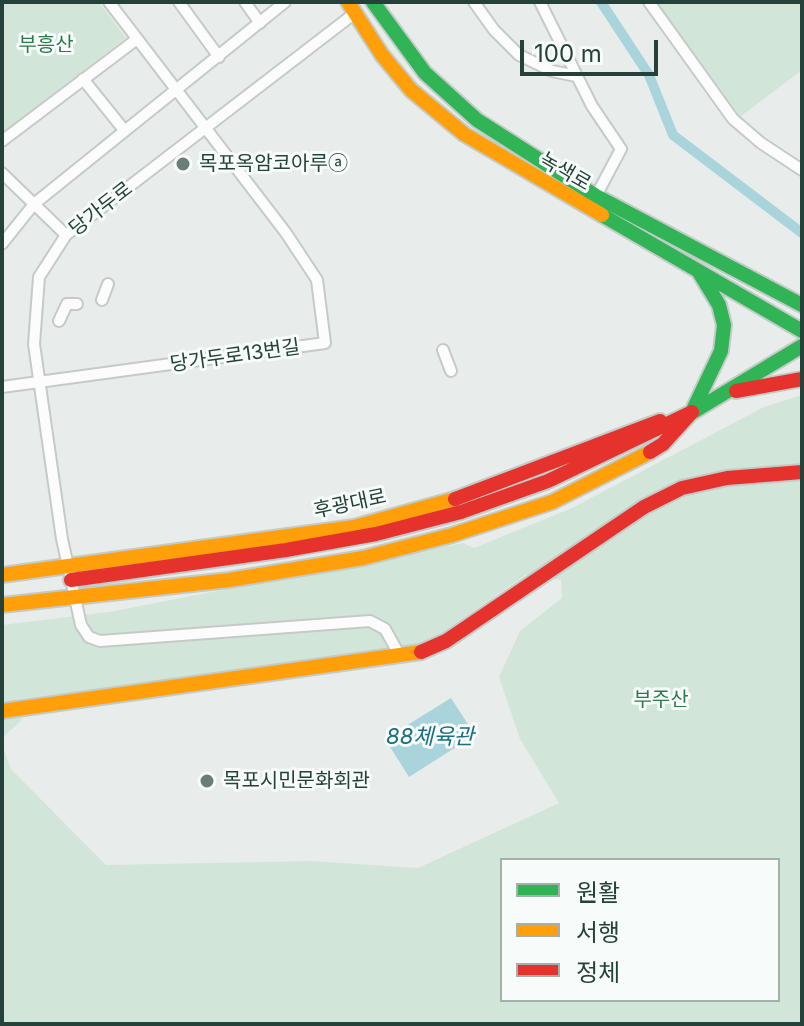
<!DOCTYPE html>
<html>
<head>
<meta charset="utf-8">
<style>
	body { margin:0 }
	#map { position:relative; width:804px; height:1026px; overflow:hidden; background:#e8edeb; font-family:Inter,"Noto Sans KR",sans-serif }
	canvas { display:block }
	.frame { position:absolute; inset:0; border:4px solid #24423a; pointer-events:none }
	.legend { position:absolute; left:500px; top:858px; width:280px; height:144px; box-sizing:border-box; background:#f7fbf9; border:2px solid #a3b1ad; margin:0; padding:10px 14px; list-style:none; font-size:24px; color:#24423a }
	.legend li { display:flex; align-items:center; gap:16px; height:40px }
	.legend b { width:40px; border:2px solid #a3b1ad }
	.scale { position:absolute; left:520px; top:40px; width:138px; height:36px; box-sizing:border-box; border:4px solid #24423a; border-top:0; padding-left:10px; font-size:24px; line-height:28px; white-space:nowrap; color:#24423a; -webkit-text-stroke:6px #f7fbf9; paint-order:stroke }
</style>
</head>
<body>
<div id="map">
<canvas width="804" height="1026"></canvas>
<div class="frame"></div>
<ul class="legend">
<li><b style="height:10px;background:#30b455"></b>원활</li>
<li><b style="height:10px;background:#ff9f0a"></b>서행</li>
<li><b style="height:10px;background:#e5322d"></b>정체</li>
</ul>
<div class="scale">100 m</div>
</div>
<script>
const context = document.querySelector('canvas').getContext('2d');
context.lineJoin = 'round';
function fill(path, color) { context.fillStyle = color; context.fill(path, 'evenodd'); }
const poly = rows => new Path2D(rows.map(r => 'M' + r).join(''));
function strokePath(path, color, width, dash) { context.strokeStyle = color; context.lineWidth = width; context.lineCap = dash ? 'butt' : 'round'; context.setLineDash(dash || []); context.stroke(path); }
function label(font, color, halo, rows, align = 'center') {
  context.font = font + ' Inter,"Noto Sans KR",sans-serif'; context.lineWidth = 6; context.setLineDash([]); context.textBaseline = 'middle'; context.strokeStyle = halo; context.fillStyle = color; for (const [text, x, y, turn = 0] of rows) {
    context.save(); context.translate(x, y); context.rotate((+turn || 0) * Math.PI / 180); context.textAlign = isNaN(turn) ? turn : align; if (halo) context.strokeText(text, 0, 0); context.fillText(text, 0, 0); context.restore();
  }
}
fill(poly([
	[2,2,99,2,126,38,2,133],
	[657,2,800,2,802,70,740,117],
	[802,395,802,1024,2,1024,2,744,11,769,106,865,311,861,418,868,559,803,520,739,499,677,520,631,562,598,561,580,527,574,433,639,412,647,368,656,17,699,21,721,2,738,2,625,109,612,463,543,474,548,572,508,764,407],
	[502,860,778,860,778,1000,502,1000]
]), '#d1e6d8');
fill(poly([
	[451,698,475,735,409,777,385,739]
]), '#a9d4db');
strokePath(poly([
	[601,2,649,75,673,135,802,233]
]), '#a9d4db', 10);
const street = poly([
	[179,2,219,57],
	[245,2,260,23],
	[474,2,494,30,519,55,552,71,576,76],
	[540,2,592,106,621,149,596,196],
	[649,2,733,119,761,143,802,170],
	[355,13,66,235,39,277,34,344,62,539,81,625,89,637,100,641,370,621,385,629,400,656],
	[83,79,124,130],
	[2,141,137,39],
	[2,173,66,235],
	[2,244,34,204,285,2],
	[102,300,108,284],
	[59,321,67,304,77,304],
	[443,350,451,371],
	[2,387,325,343,317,280,286,233,109,2]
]);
const fast = poly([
	[373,2,425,73,477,120,596,196,802,305],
	[602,215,802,331],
	[692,412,721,351,724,325,719,305,699,272],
	[693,412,802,346]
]);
const slow = poly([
	[348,2,382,55,411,90,464,134,602,215],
	[2,575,354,527,455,499],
	[2,605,229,580,363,558,452,535,552,502,650,452],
	[2,711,421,652]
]);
const jam = poly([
	[736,391,802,379],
	[455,499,660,421],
	[71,580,286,550,376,534,461,512,548,481,692,412,663,444,650,452],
	[421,652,446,641,644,507,682,488,727,478,802,472]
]);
strokePath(street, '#c5cac8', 14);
strokePath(fast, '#c3cbc8', 18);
strokePath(slow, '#c3cbc8', 18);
strokePath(jam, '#c3cbc8', 18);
strokePath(street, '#fcfcfc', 10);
strokePath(fast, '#30b455', 14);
strokePath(slow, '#ff9f0a', 14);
strokePath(jam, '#e5322d', 14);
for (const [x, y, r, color] of [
	[183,164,8,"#697e78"],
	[207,781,8,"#697e78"]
]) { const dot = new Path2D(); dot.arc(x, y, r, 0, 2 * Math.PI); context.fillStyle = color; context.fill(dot); strokePath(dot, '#f7fbf9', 3); }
label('20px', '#2d7a4b', '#f7fbf9', [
	["부흥산",46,45],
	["부주산",661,700]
]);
label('20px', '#24423a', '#f7fbf9', [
	["목포옥암코아루ⓐ",199,164],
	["목포시민문화회관",223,781]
], 'left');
label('20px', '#24423a', '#f7fbf9', [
	["녹색로",565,172,30],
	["당가두로",101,209,-38],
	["당가두로13번길",235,356,-8],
	["후광대로",350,504,-12]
]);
label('italic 22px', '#1c6f80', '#f7fbf9', [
	["88체육관",430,737]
]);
</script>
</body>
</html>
